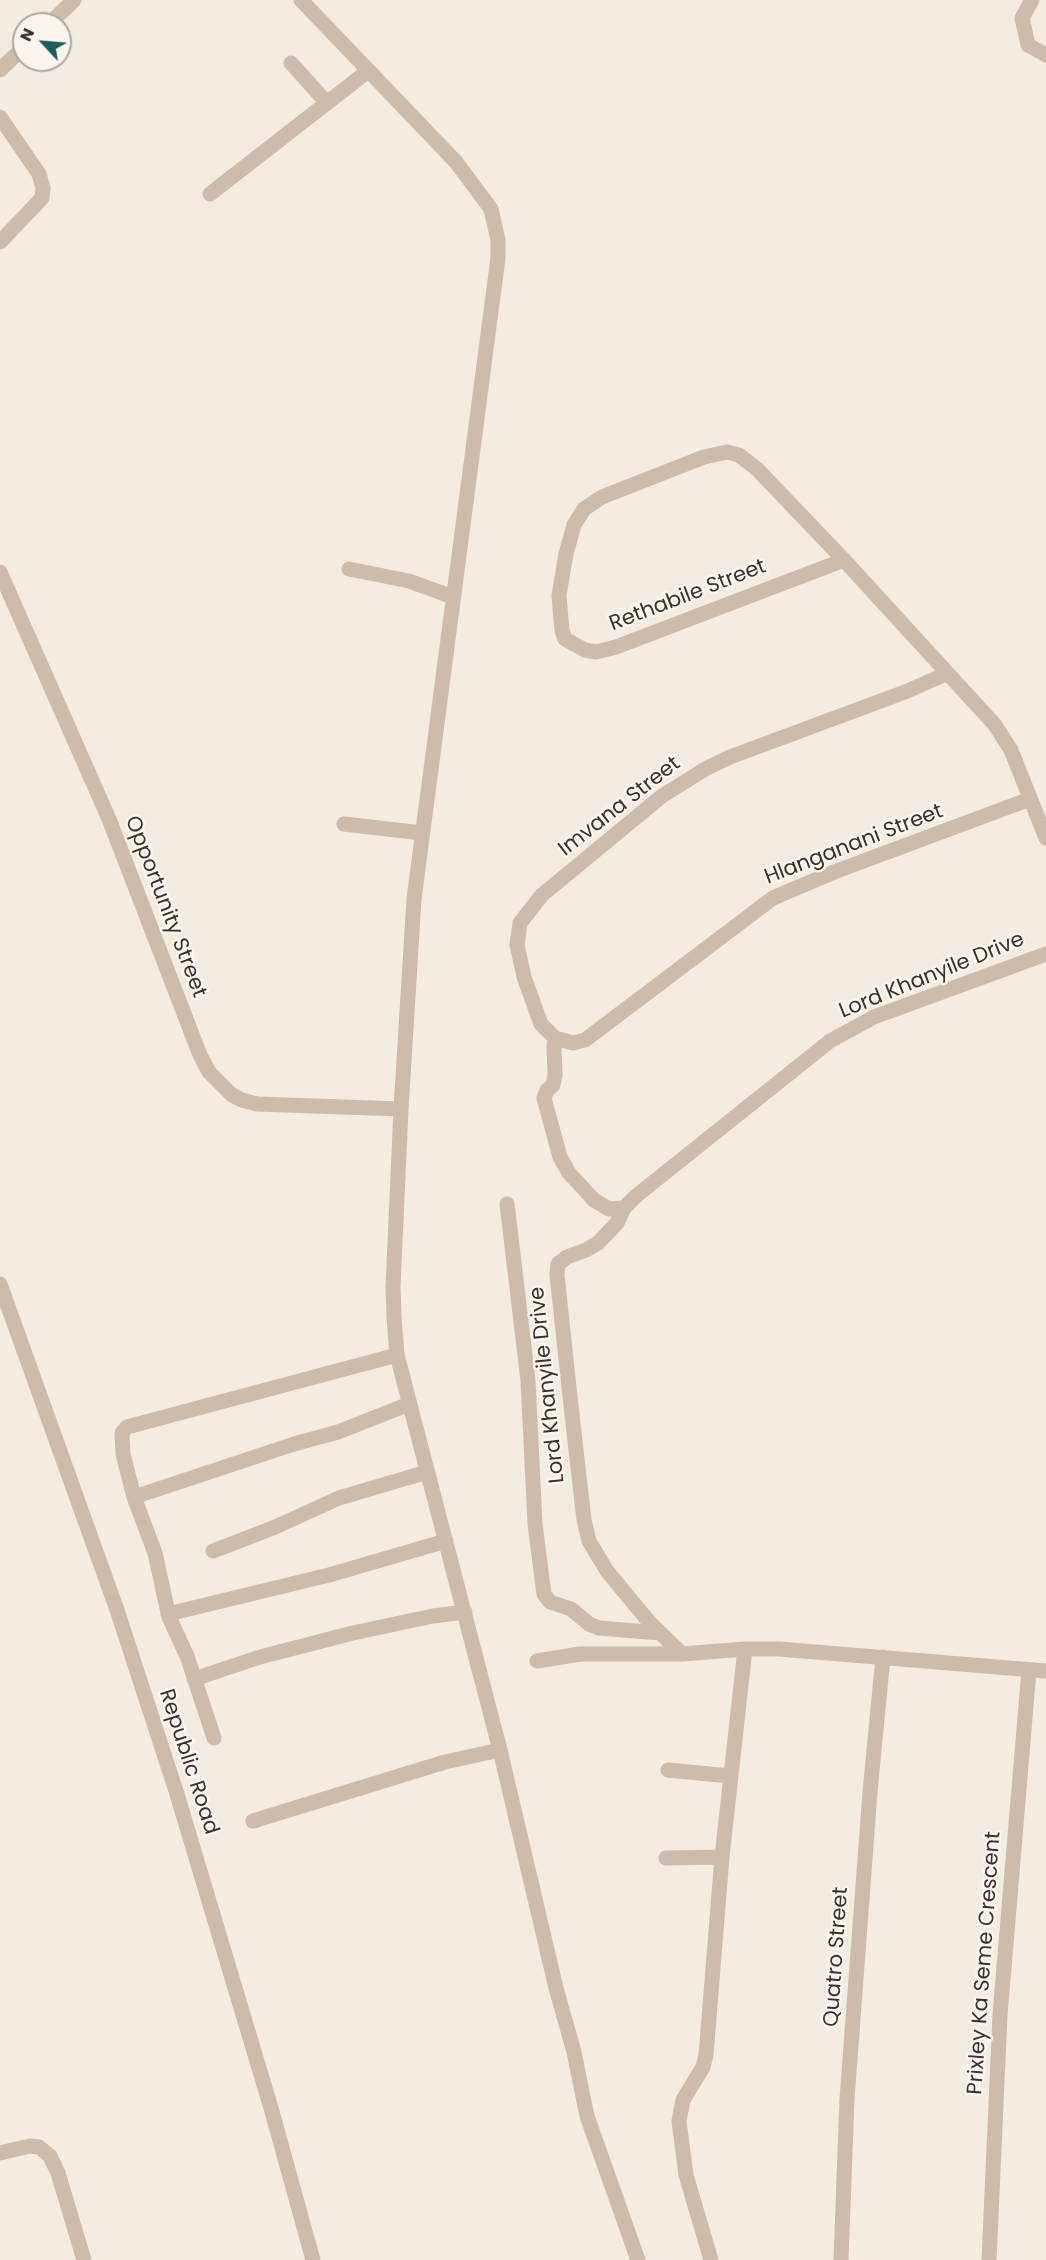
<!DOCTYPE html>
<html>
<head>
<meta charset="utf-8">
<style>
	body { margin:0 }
	#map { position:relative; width:1046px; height:2260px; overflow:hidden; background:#f4ebe1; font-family:Poppins,sans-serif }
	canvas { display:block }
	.north { position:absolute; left:12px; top:12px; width:60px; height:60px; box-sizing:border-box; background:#fbf5ee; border:2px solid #aea6a0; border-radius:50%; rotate:296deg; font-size:16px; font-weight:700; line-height:24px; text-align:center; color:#3b302b }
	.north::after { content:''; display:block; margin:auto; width:21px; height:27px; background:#1f5a5e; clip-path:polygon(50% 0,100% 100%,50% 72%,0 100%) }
</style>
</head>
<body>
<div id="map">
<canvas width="1046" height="2260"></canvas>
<div class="north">N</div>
</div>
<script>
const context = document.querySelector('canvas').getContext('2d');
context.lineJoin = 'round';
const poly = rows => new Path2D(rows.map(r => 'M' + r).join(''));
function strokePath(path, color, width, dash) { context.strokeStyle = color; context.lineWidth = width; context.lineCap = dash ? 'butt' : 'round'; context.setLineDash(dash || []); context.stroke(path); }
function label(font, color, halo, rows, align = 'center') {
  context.font = font + ' Poppins,sans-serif'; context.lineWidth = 5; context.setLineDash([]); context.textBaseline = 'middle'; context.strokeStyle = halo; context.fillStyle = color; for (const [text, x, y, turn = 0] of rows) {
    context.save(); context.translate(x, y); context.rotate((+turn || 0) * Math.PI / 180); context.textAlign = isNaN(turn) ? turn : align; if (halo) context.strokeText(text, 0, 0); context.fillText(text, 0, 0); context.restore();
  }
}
strokePath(poly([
	[301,0,456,162,491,209,498,240,498,258,414,899,401,1109,393,1287,394,1317,397,1355,500,1750,556,1988,574,2052,587,2116,638,2260],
	[1032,0,1022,18,1028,45,1046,55],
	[49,24,74,0],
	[291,63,327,103],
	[0,70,24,47],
	[0,117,39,174,43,188,42,198,0,242],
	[210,194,368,71],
	[844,560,616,647,596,652,585,650,565,639,562,631,559,595,566,554,574,525,584,509,602,497,704,457,727,452,739,455,757,469,844,560,995,725,1011,750,1046,838],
	[349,569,409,581,453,597],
	[0,572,109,819,200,1055,209,1072,232,1095,242,1100,257,1104,401,1109],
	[946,674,905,692,730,757,707,768,662,796,542,895,520,923,517,945,524,977,541,1024,555,1038,573,1043,585,1040,773,898,834,872,1030,799],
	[344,824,422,833],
	[555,1038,554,1047,555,1075,553,1085,547,1090,544,1098,560,1157,569,1173,594,1200,609,1209,624,1208],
	[507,1204,528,1380,535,1524,544,1594,550,1602,571,1609,589,1624,599,1628,660,1633],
	[0,1284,117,1610,176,1791,271,2108,313,2260],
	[134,1497,294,1444,338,1432,409,1404],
	[213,1551,273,1528,339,1498,427,1472],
	[168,1614,329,1575,446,1541],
	[682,1654,650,1623,607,1571,589,1541,584,1520,571,1406,557,1275,558,1264,567,1257,586,1250,598,1243,617,1223,624,1208,636,1196,830,1041,874,1017,1046,954],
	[537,1661,580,1654,682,1654,745,1649,779,1649,1046,1671],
	[194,1679,260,1657,353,1633,433,1616,465,1612],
	[214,1738,187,1656,169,1617,155,1553,134,1497,123,1454,122,1433,127,1427,397,1355],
	[668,1770,730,1776],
	[253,1821,445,1762,500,1750],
	[666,1858,722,1857],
	[0,2153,30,2146,39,2147,50,2156,58,2173,84,2260],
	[711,2260,686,2175,679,2121,683,2100,703,2067,706,2055,722,1857,745,1649],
	[841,2260,847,2099,870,1792,883,1657],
	[989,2260,1000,2015,1029,1670]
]), '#cdbbac', 15);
label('21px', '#3b302b', '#fbf5ee', [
	["Rethabile Street",688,596,-21],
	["Imvana Street",620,807,-38],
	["Hlanganani Street",854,845,-21],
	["Opportunity Street",165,907,69],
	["Lord Khanyile Drive",932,976,-22],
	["Lord Khanyile Drive",548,1385,-96],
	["Republic Road",188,1762,72],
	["Quatro Street",837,1957,-86],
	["Prixley Ka Seme Crescent",985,1963,-86]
]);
</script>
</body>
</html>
